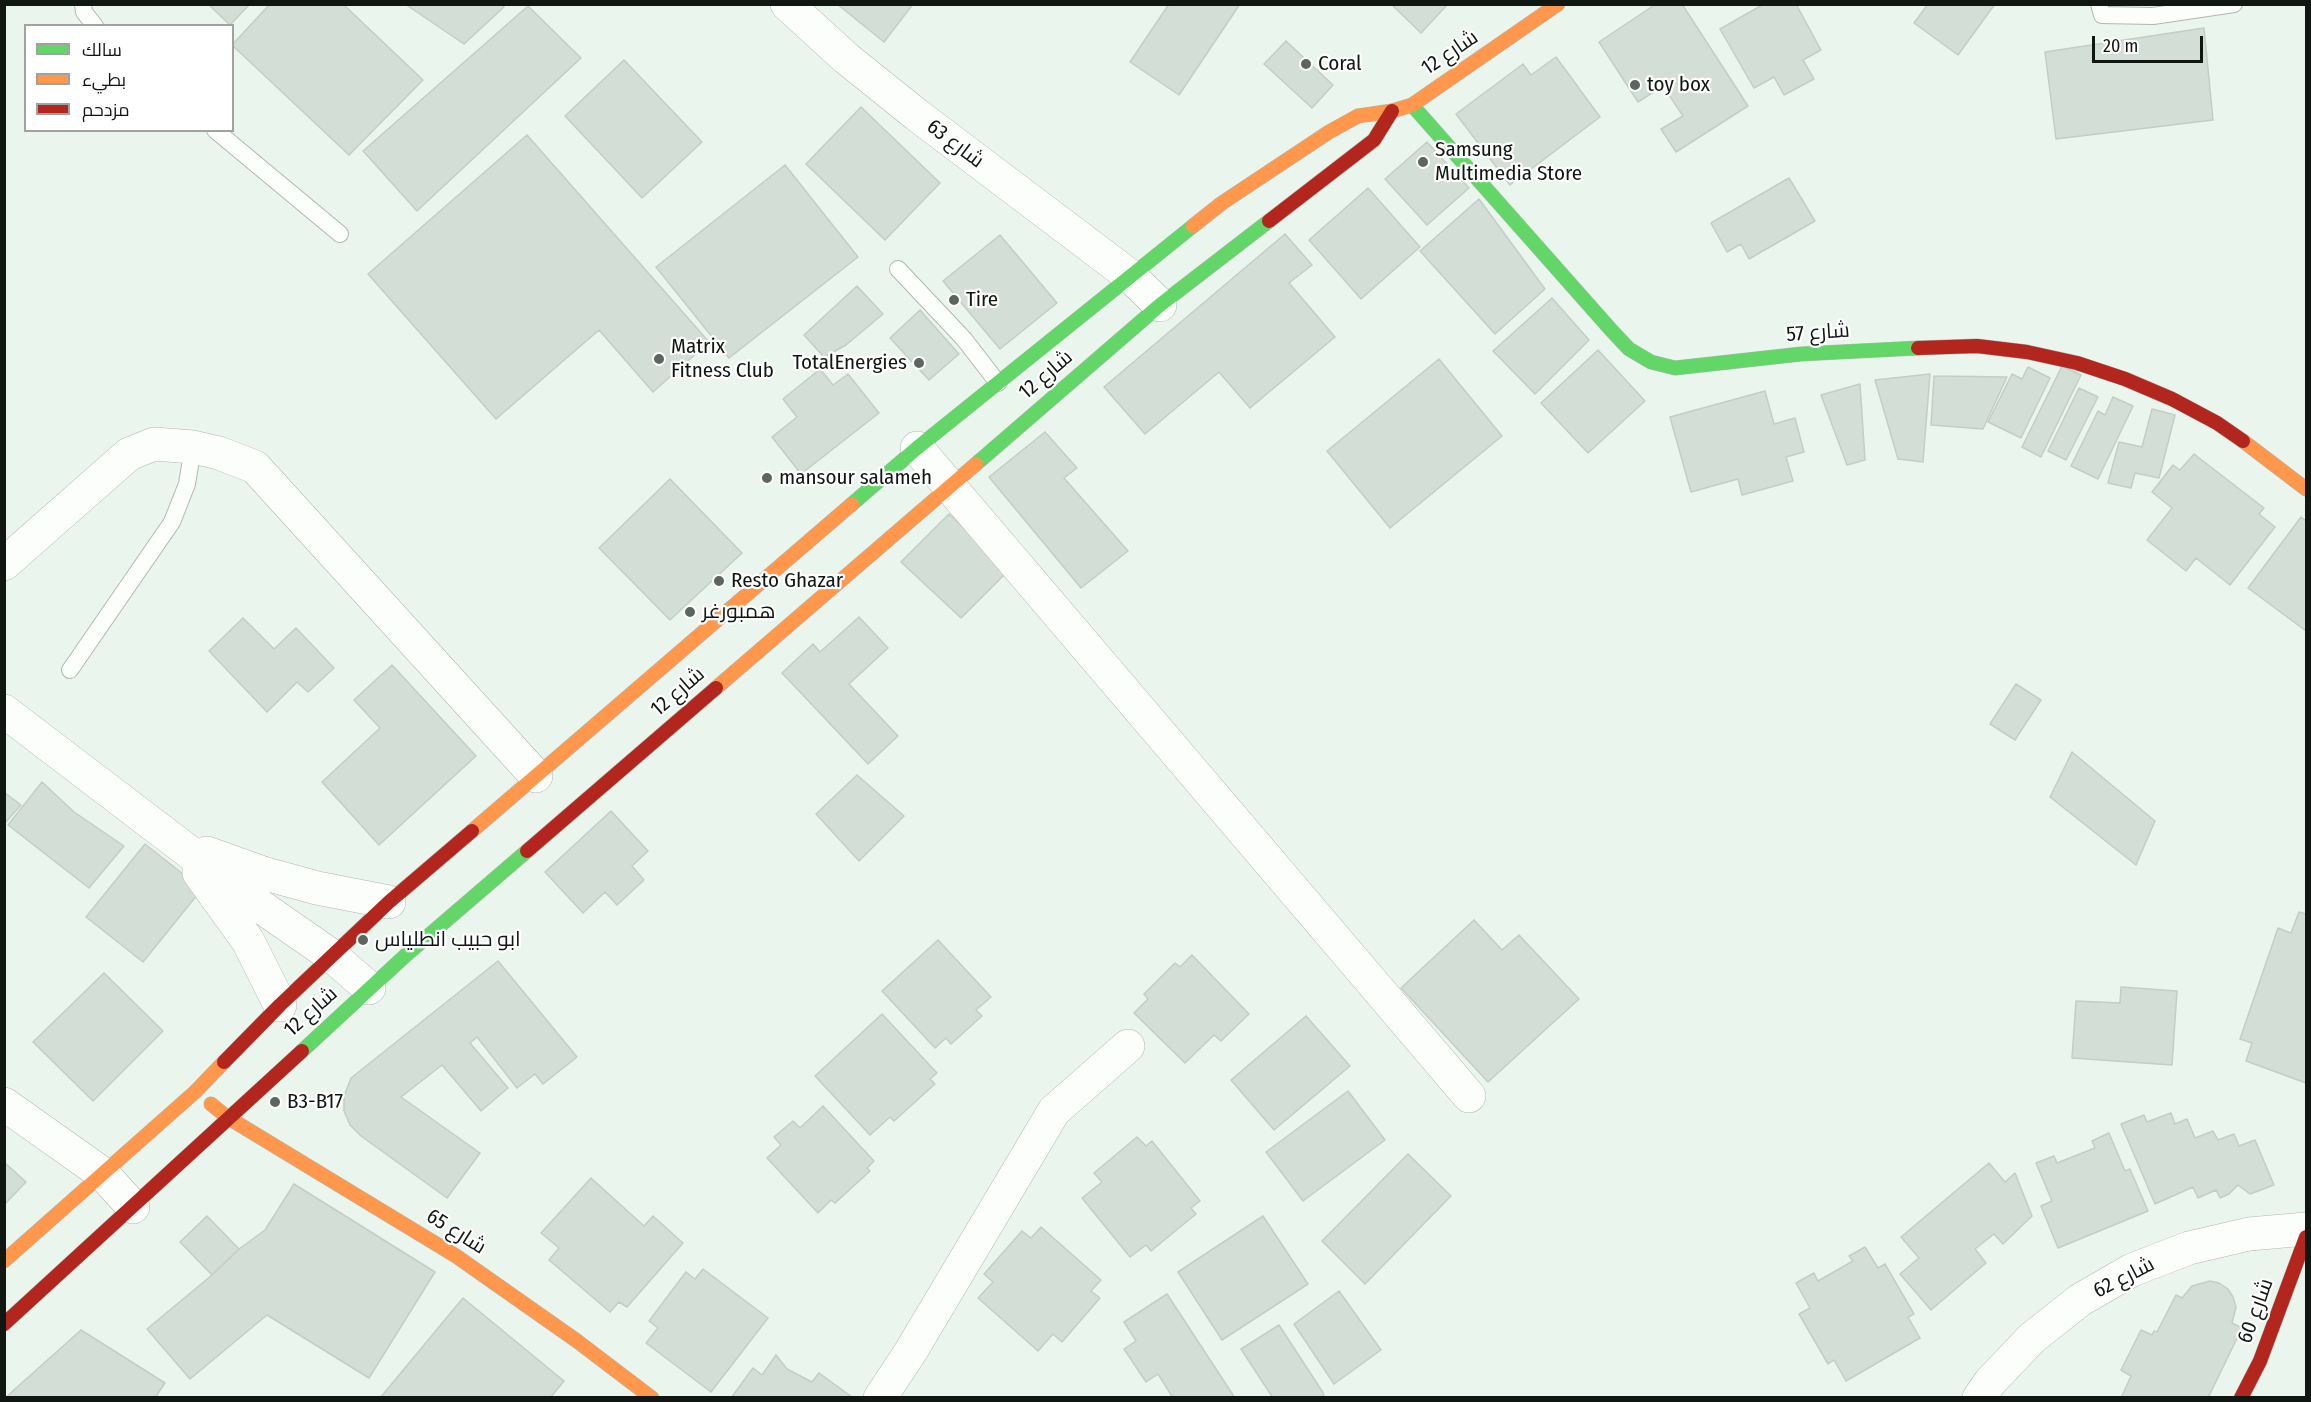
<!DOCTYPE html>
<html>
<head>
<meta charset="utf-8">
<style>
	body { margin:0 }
	#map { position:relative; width:2311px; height:1402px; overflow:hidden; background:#eaf5ed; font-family:"Fira Sans Condensed",Cairo,sans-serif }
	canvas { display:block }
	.frame { position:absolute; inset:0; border:6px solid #101713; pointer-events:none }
	.legend { position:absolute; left:24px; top:24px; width:210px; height:108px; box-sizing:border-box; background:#fff; border:2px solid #9fa2a1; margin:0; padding:8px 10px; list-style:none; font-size:18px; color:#101713 }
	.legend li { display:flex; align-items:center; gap:12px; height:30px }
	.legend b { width:30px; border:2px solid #9fa2a1 }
	.scale { position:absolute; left:2092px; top:36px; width:111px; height:27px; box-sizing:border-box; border:3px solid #101713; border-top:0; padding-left:8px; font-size:18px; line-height:21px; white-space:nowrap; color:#101713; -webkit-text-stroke:4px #fff; paint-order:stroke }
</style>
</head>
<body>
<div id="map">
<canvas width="2311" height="1402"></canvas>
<div class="frame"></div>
<ul class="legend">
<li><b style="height:8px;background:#63d668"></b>سالك</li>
<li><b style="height:8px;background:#ff974d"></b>بطيء</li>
<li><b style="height:8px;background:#b3261e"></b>مزدحم</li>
</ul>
<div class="scale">20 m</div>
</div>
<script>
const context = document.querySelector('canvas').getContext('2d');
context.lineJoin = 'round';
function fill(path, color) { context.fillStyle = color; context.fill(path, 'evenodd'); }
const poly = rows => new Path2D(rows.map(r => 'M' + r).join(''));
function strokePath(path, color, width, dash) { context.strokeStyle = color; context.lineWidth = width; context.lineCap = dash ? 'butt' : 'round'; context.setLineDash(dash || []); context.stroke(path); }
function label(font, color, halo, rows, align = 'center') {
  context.font = font + ' "Fira Sans Condensed",Cairo,sans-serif'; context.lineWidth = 4.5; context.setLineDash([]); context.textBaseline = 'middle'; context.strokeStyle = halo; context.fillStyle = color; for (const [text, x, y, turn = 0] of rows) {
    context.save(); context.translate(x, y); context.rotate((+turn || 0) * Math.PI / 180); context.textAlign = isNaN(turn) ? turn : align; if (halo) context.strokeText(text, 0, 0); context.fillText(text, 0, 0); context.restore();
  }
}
const building = poly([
	[208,4,250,4,230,25,208,4],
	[270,4,343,4,423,80,349,155,232,45,270,4],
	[405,4,500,4,504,7,464,44,405,4],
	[837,4,913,4,884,42,837,4],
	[1169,4,1240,4,1179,95,1130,62,1169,4],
	[1391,4,1448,4,1421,33,1391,4],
	[1656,4,1682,4,1748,106,1676,152,1661,129,1683,116,1663,86,1638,102,1599,42,1656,4],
	[1764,4,1796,4,1821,50,1803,60,1814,79,1784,95,1774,77,1754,88,1720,29,1764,4],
	[1928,4,1995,4,1958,55,1914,23,1928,4],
	[528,6,581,58,417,211,363,151,528,6],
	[2204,28,2213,120,2056,139,2045,52,2204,28],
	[1286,41,1333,85,1312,108,1264,64,1286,41],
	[1556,57,1600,117,1510,185,1456,114,1523,64,1531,75,1556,57],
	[624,60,702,142,642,198,565,116,624,60],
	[861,107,940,183,885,240,806,164,861,107],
	[527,135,709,342,653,392,599,330,496,419,368,274,527,135],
	[1427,142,1469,188,1427,225,1385,179,1427,142],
	[785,165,858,257,729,358,656,267,785,165],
	[1789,178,1815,221,1749,259,1741,244,1727,252,1711,223,1789,178],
	[1368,188,1420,247,1361,299,1309,240,1368,188],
	[1479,199,1545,289,1495,334,1420,251,1479,199],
	[1285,234,1312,265,1289,283,1335,337,1250,408,1219,372,1145,434,1104,387,1285,234],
	[1000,235,1057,303,1000,349,943,281,1000,235],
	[857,286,883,314,846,345,824,357,804,335,857,286],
	[1552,298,1589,340,1535,394,1493,351,1552,298],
	[920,310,959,354,929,380,890,338,920,310],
	[1598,350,1645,401,1588,453,1541,403,1598,350],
	[1439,359,1502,436,1390,528,1327,451,1439,359],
	[2062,366,2081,375,2041,457,2022,447,2062,366],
	[2028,367,2050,378,2021,438,1988,422,2012,374,2022,379,2028,367],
	[820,369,833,385,848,374,879,413,801,474,772,437,797,417,783,399,820,369],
	[1930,374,1923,462,1898,459,1875,380,1930,374],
	[1934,376,2007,377,1983,429,1931,425,1934,376],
	[1860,384,1865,460,1847,465,1821,395,1860,384],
	[2079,388,2098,397,2066,460,2048,451,2079,388],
	[1765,391,1774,424,1795,418,1804,452,1786,457,1793,481,1742,495,1738,479,1691,492,1670,417,1765,391],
	[2113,397,2133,406,2098,479,2071,466,2098,411,2105,415,2113,397],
	[2152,409,2175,415,2159,478,2135,473,2131,488,2108,483,2119,442,2142,447,2152,409],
	[1045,432,1077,468,1064,478,1128,551,1081,588,989,477,1045,432],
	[2194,454,2264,508,2259,514,2275,527,2230,585,2196,558,2186,571,2147,540,2172,508,2152,492,2173,465,2180,470,2194,454],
	[670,479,742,553,670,620,599,548,670,479],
	[949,514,1009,570,961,618,901,562,949,514],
	[2301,517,2306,521,2306,631,2248,588,2301,517],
	[859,617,888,648,849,684,898,736,868,764,782,673,813,644,820,652,859,617],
	[243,618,274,649,296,628,334,668,308,692,297,682,267,712,209,651,243,618],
	[392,665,476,756,379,845,322,782,380,728,354,700,392,665],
	[2016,684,2041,700,2015,740,1990,724,2016,684],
	[2072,752,2155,821,2136,865,2050,797,2072,752],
	[857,775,904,816,859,861,816,814,857,775],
	[42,782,74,812,124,846,89,888,8,825,42,782],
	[4,792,21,805,4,824,4,792],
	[611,811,648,851,632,866,644,880,617,905,605,892,583,913,545,872,611,811],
	[145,844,202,889,143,962,86,917,145,844],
	[2299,912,2306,914,2306,1083,2246,1061,2252,1043,2240,1039,2278,928,2291,933,2299,912],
	[1474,920,1502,950,1519,935,1579,999,1488,1082,1401,988,1474,920],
	[938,940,991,997,976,1010,982,1016,951,1044,946,1038,935,1048,882,991,938,940],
	[1192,955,1249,1014,1221,1041,1214,1035,1185,1063,1134,1013,1148,999,1144,994,1175,963,1180,967,1192,955],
	[498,961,577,1057,543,1084,535,1074,517,1088,477,1037,470,1043,508,1088,481,1111,442,1065,401,1097,480,1153,447,1198,361,1136,350,1125,344,1111,344,1096,351,1078,498,961],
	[104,973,163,1031,93,1101,33,1042,104,973],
	[2121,987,2177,991,2172,1065,2072,1058,2076,1001,2120,1003,2121,987],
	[882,1014,937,1073,930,1079,935,1084,894,1121,890,1117,870,1135,815,1076,882,1014],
	[1306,1016,1350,1066,1274,1130,1231,1080,1306,1016],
	[1348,1091,1385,1140,1303,1201,1266,1152,1348,1091],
	[823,1106,874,1161,867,1168,870,1171,835,1203,831,1200,818,1213,767,1158,781,1145,774,1137,793,1121,800,1128,823,1106],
	[2171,1113,2175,1124,2187,1119,2195,1138,2213,1131,2218,1140,2234,1134,2239,1146,2255,1140,2274,1185,2250,1194,2238,1185,2229,1194,2220,1198,2216,1190,2198,1198,2193,1187,2155,1204,2121,1124,2144,1115,2147,1122,2171,1113],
	[2109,1133,2125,1171,2130,1169,2148,1211,2058,1248,2041,1206,2052,1201,2036,1163,2054,1156,2057,1163,2095,1148,2092,1141,2109,1133],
	[1137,1137,1146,1146,1152,1141,1200,1201,1191,1208,1196,1214,1151,1251,1146,1245,1130,1257,1082,1198,1102,1182,1094,1173,1137,1137],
	[1408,1154,1451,1196,1365,1284,1322,1241,1408,1154],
	[4,1162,26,1182,4,1205,4,1162],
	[1989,1163,2005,1182,2015,1173,2032,1216,2003,1244,1994,1234,1975,1249,1986,1263,1931,1310,1900,1274,1919,1258,1901,1237,1989,1163],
	[591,1178,644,1226,653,1216,683,1243,627,1307,619,1302,610,1312,549,1260,559,1248,541,1233,591,1178],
	[294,1184,435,1272,369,1378,267,1315,190,1379,147,1329,212,1275,239,1249,265,1230,294,1184],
	[207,1216,239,1249,212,1275,180,1242,207,1216],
	[1263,1216,1308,1284,1222,1340,1178,1272,1263,1216],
	[1041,1227,1101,1280,1091,1291,1100,1298,1062,1342,1053,1334,1038,1351,978,1298,993,1282,984,1274,1022,1231,1031,1238,1041,1227],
	[1865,1247,1878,1268,1885,1264,1914,1314,1908,1317,1920,1338,1846,1381,1834,1360,1828,1364,1799,1314,1810,1308,1796,1283,1814,1273,1818,1281,1853,1261,1849,1256,1865,1247],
	[703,1269,768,1318,711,1392,646,1343,658,1328,649,1321,686,1272,695,1279,703,1269],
	[2210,1281,2219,1283,2228,1289,2233,1297,2236,1307,2232,1323,2242,1328,2208,1398,2121,1398,2131,1376,2121,1370,2141,1330,2152,1335,2154,1331,2157,1332,2176,1295,2182,1298,2192,1286,2210,1281],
	[1339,1291,1381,1350,1334,1384,1294,1324,1339,1291],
	[1167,1294,1235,1398,1173,1398,1158,1374,1146,1382,1124,1349,1136,1341,1124,1322,1167,1294],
	[463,1298,564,1381,550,1398,380,1398,463,1298],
	[1279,1325,1322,1391,1324,1395,1320,1398,1273,1398,1241,1349,1279,1325],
	[81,1330,165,1383,155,1398,5,1398,81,1330],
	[776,1355,787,1369,812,1382,819,1373,852,1397,731,1398,753,1368,762,1375,776,1355]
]);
fill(building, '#d3ded6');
strokePath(building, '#c4cdc6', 1.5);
const lane = poly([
	[83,4,84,12,95,26],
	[2099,4,2102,15,2153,16,2234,4],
	[215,130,340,234],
	[898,269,964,339,998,383],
	[70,670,172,522,187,484,193,447]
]);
const street = poly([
	[787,4,846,58,917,115,1130,276,1160,305],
	[917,448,1469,1096],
	[4,564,129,454,154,444,193,447,219,453,255,467,536,776],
	[4,711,260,906,332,956,369,988],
	[207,853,266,874,317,888,389,902],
	[199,873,248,941,280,1005],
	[4,1104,103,1174,133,1207],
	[880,1398,911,1351,1054,1111,1128,1046],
	[1979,1398,1990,1382,2032,1338,2080,1300,2132,1270,2189,1248,2249,1234,2306,1229]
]);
const fast = poly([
	[1412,105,1612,331,1629,349,1651,362,1675,368,1801,354,1918,348],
	[976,464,1160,305,1269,221],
	[852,504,917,448,1193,226],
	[302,1051,406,955,527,851]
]);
const slow = poly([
	[1193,226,1222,203,1329,132,1358,116,1392,111,1412,105,1558,4],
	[2243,441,2306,489],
	[716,688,976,464],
	[472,831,852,504],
	[211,1104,227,1117,456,1256,577,1341,652,1398],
	[4,1261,195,1092,224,1062]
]);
const jam = poly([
	[1269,221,1374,140,1392,111],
	[1918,348,1977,346,2027,352,2077,363,2125,379,2172,399,2217,423,2243,441],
	[527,851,716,688],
	[224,1062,280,1005,389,902,472,831],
	[4,1324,302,1051],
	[2241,1398,2260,1361,2306,1237]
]);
strokePath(lane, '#b0b8b3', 18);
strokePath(street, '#b0b8b3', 34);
strokePath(fast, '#b0b8b3', 15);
strokePath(slow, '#b0b8b3', 15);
strokePath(jam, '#b0b8b3', 15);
strokePath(lane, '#fcfefc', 16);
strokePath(street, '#fcfefc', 33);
strokePath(fast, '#63d668', 14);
strokePath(slow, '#ff974d', 14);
strokePath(jam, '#b3261e', 14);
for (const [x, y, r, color] of [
	[1306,64,6,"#5c655f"],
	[1635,85,6,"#5c655f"],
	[1423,162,6,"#5c655f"],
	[954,300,6,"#5c655f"],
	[659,359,6,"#5c655f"],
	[919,363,6,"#5c655f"],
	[767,478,6,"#5c655f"],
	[719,581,6,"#5c655f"],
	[690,612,6,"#5c655f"],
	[363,940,6,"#5c655f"],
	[275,1102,6,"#5c655f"]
]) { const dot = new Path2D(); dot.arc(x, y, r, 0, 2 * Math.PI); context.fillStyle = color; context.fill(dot); strokePath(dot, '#fff', 2); }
label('21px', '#101713', '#fff', [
	["شارع 12",1450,53,-34],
	["شارع 63",955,144,37],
	["شارع 57",1818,333,-4],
	["شارع 12",1046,375,-41],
	["شارع 12",678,692,-41],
	["شارع 12",311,1012,-42],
	["شارع 65",456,1232,32],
	["شارع 62",2124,1278,-27],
	["شارع 60",2256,1311,-70]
]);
label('21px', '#101713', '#fff', [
	["Coral",1318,64],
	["toy box",1647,85],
	["Samsung",1435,150],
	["Multimedia Store",1435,174],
	["Tire",966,300],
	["Matrix",671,347],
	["Fitness Club",671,371],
	["TotalEnergies",907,363,"right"],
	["mansour salameh",779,478],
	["Resto Ghazar",731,581],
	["همبورغر",702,612],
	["ابو حبيب انطلياس",375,940],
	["B3-B17",287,1102]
], 'left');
</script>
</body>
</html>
